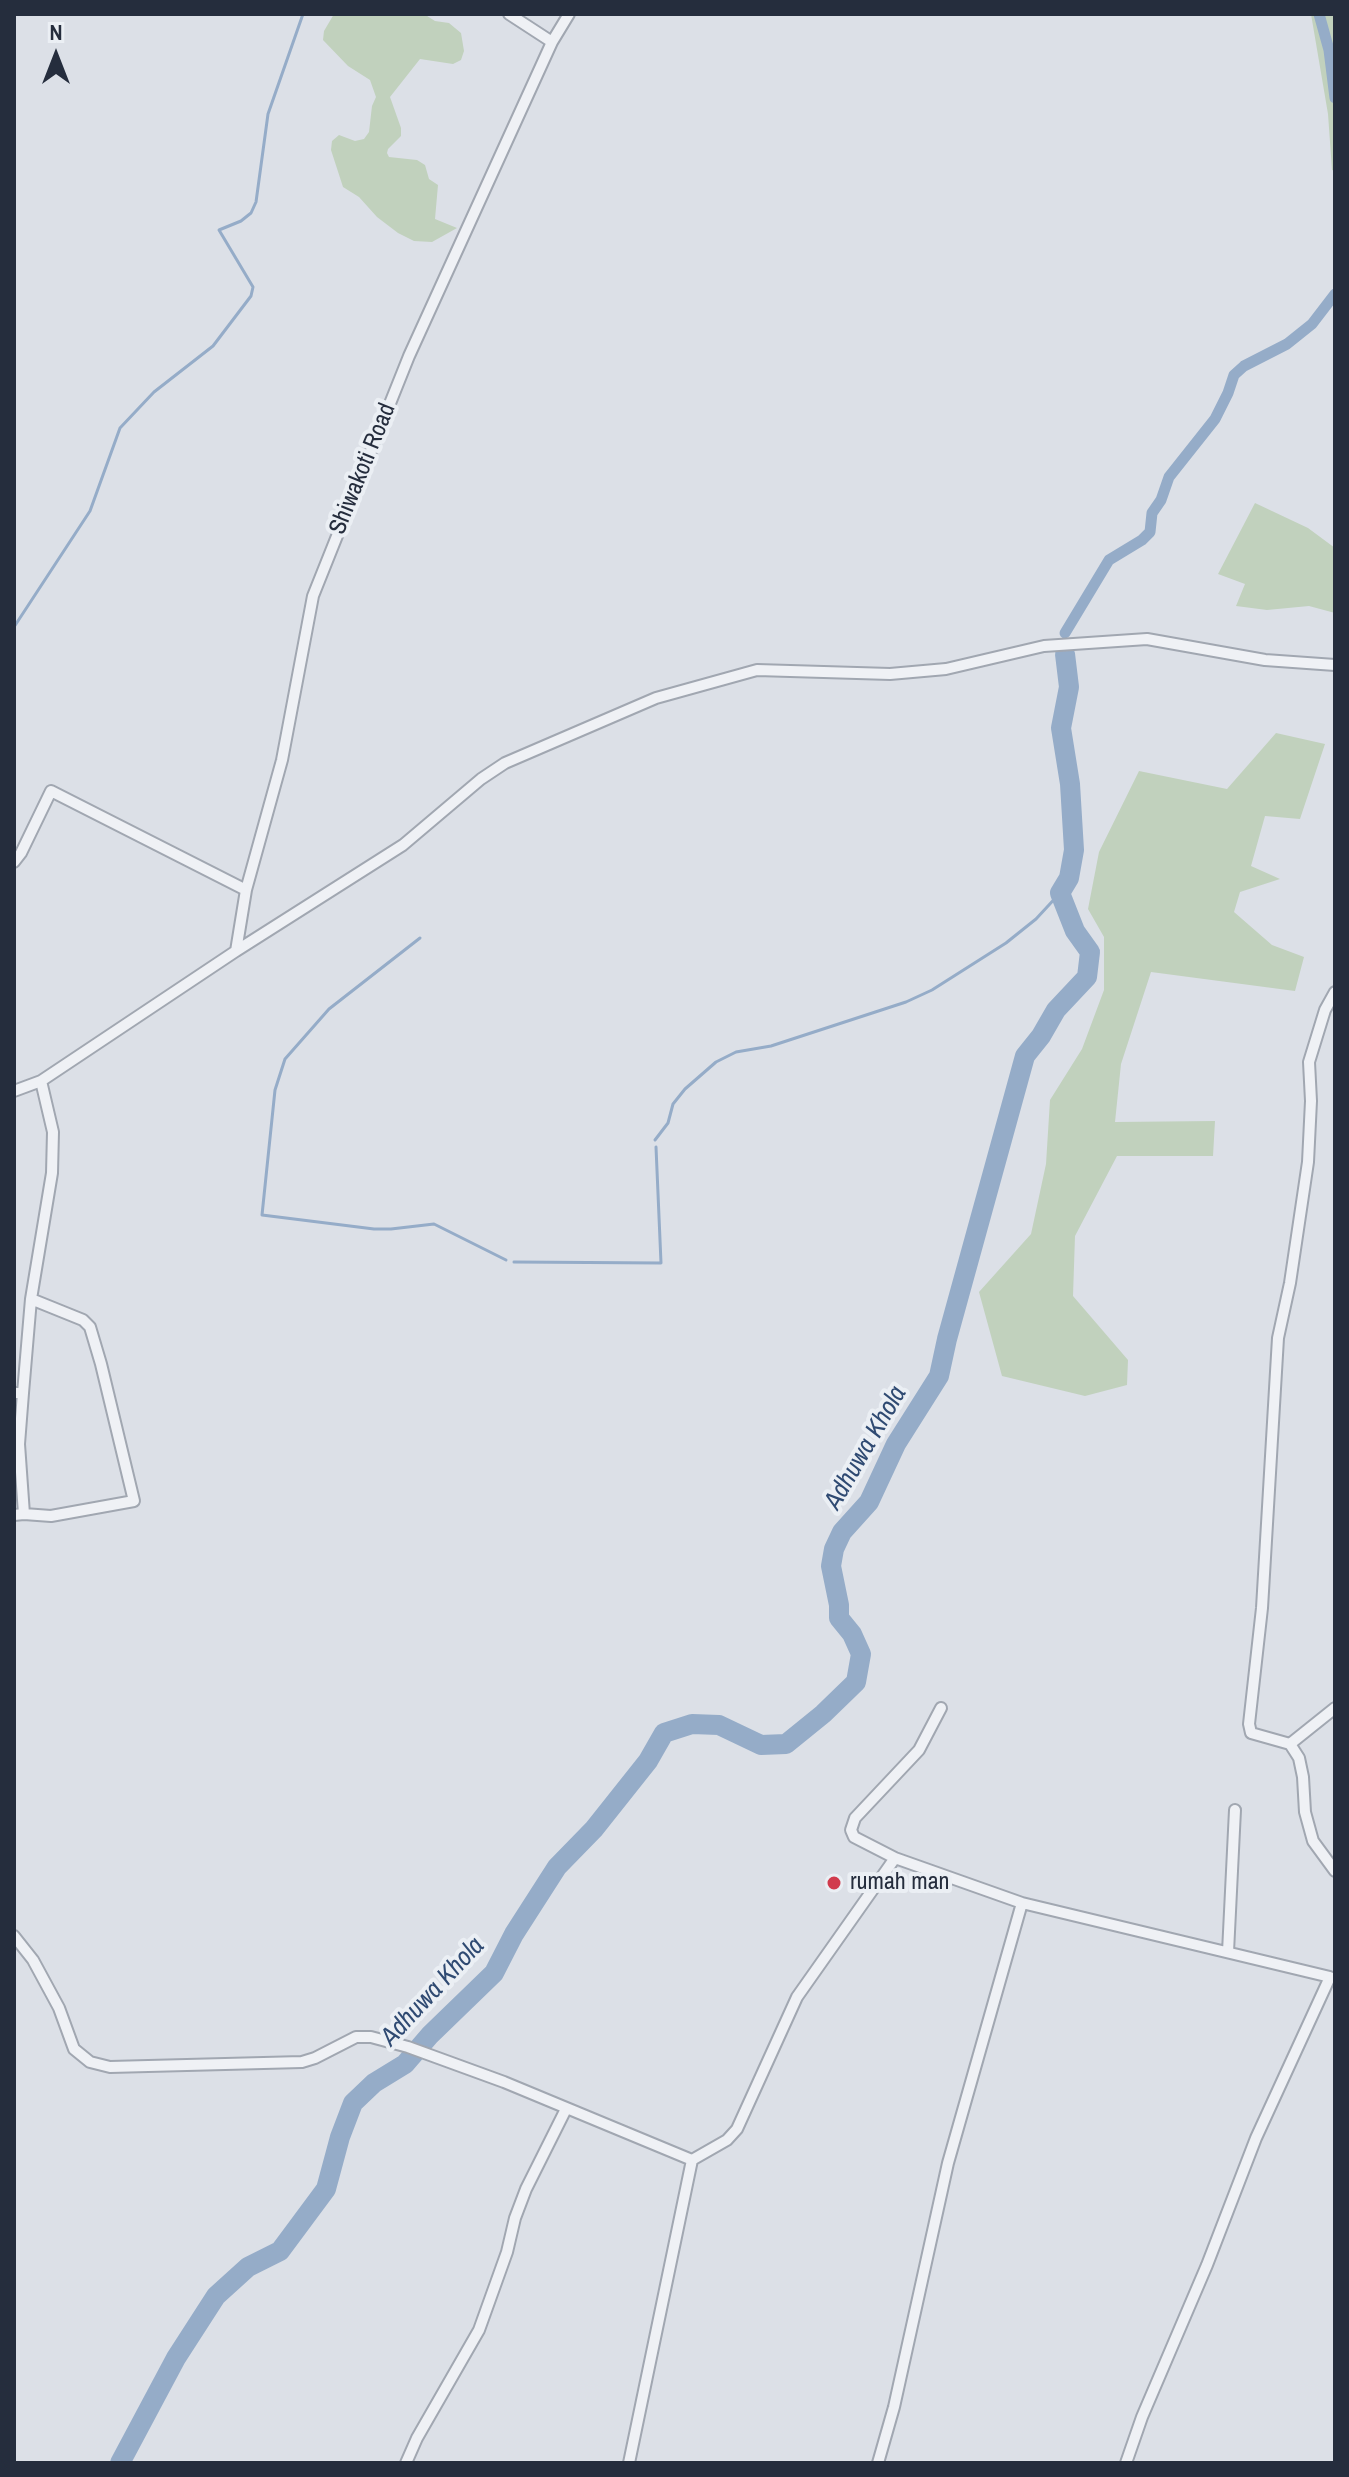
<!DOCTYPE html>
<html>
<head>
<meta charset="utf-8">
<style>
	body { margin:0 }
	#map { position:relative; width:1349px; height:2477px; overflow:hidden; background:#dce0e7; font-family:"Archivo Narrow",sans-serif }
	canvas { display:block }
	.frame { position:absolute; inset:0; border:16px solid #252d3d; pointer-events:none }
	.north { position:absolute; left:16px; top:16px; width:80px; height:80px; -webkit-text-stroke:6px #ebeff4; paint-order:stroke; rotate:0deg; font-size:22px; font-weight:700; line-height:32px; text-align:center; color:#252d3d }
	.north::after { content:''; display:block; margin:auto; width:28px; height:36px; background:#252d3d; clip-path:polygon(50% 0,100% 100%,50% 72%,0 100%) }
</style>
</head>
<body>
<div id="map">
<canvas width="1349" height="2477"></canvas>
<div class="frame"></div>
<div class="north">N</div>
</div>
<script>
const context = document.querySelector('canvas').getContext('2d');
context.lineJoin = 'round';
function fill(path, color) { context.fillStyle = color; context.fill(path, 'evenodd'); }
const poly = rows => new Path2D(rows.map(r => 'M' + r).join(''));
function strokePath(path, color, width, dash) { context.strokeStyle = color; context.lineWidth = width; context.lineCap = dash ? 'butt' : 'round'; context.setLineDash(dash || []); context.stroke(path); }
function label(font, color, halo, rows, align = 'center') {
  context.font = font + ' "Archivo Narrow",sans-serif'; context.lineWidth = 8; context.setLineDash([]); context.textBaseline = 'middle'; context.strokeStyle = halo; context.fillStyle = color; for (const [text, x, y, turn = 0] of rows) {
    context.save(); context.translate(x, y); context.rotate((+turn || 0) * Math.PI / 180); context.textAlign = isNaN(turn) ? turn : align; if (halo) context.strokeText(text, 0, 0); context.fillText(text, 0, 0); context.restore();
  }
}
fill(poly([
	[334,14,424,14,435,21,449,23,461,33,464,51,461,60,453,64,420,59,390,97,401,128,401,136,388,149,387,153,389,157,417,160,425,165,429,179,438,185,435,219,457,228,432,242,414,241,398,233,377,217,359,197,343,187,331,150,332,141,339,135,355,141,364,139,369,132,372,106,376,97,370,80,348,66,323,40,324,31],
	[1311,14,1335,14,1335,171,1332,170,1328,114],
	[1255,503,1308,528,1335,548,1335,613,1309,606,1267,610,1236,606,1245,584,1218,574],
	[1276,733,1325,744,1300,819,1265,816,1251,866,1280,879,1240,892,1234,912,1272,945,1304,957,1295,991,1151,972,1121,1064,1115,1122,1215,1121,1213,1156,1117,1156,1075,1236,1073,1296,1128,1360,1127,1385,1085,1396,1002,1376,979,1292,1031,1234,1046,1164,1050,1100,1082,1049,1104,990,1104,937,1088,909,1099,852,1139,771,1227,789]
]), '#c1d1bd');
strokePath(poly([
	[14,627,90,511,120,428,154,392,213,346,251,296,253,287,219,230,241,221,251,213,256,202,268,114,303,14],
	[420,938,329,1009,285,1059,275,1090,262,1215,374,1229,391,1229,434,1224,506,1260],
	[655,1140,668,1123,673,1104,685,1089,716,1062,736,1052,771,1046,906,1002,932,990,1006,943,1036,919,1060,893],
	[514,1262,661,1263,656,1147]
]), '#95acc8', 3);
strokePath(poly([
	[1319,14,1329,50,1335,98],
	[1065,633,1109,560,1142,540,1150,532,1152,513,1161,500,1169,477,1215,419,1228,393,1234,375,1244,366,1287,344,1312,324,1335,294]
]), '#95acc8', 11);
strokePath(poly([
	[120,2463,176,2358,216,2296,248,2267,280,2251,326,2189,340,2137,353,2103,374,2083,405,2064,430,2035,494,1973,514,1934,557,1867,594,1829,648,1761,664,1733,692,1724,719,1725,761,1745,786,1744,823,1714,856,1682,861,1654,852,1634,839,1618,839,1605,831,1566,834,1549,842,1532,869,1502,896,1444,939,1376,947,1339,1025,1056,1041,1036,1056,1010,1087,977,1090,952,1075,931,1060,893,1069,878,1074,850,1070,784,1061,728,1069,687,1065,654]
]), '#95acc8', 20);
const minor = poly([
	[509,14,552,42],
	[14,862,21,853,51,791,246,890],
	[236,951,246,890,282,760,313,596,409,356,552,42,569,14],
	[1335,992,1325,1010,1309,1062,1311,1101,1308,1162,1290,1283,1278,1338,1262,1608,1249,1724,1251,1733,1290,1744,1299,1758,1303,1777,1305,1812,1313,1841,1335,1871],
	[14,1091,41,1081,236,951,403,845,481,779,505,763,656,698,757,670,890,674,946,669,1044,646,1147,639,1265,660,1335,665],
	[14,1393,23,1393,31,1299,52,1173,53,1132,41,1081],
	[24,1514,51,1516,134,1501,101,1364,90,1327,83,1320,31,1299],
	[14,1515,24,1514,19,1444,23,1393],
	[941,1708,919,1750,855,1818,851,1830,854,1837,895,1858,1022,1903,1330,1977,1256,2138,1207,2265,1142,2417,1126,2463],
	[1290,1744,1335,1708],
	[14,1936,33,1960,59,2008,74,2049,90,2062,110,2067,302,2062,315,2058,356,2037,371,2037,408,2047,504,2082,692,2160],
	[1228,1952,1235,1810],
	[406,2463,417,2438,479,2330,507,2252,515,2218,526,2189,566,2109],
	[629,2463,692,2160,727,2140,737,2129,797,1997,895,1858],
	[878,2463,894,2407,948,2163,1022,1903]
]);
strokePath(minor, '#a1a7b1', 14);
strokePath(minor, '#eff1f5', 10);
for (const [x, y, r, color] of [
	[834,1883,8,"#d13b4d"]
]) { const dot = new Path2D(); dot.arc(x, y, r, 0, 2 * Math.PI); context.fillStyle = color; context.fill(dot); strokePath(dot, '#ebeff4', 3); }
label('24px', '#252d3d', '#ebeff4', [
	["Shiwakoti Road",363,469,-68]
]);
label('24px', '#252d3d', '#ebeff4', [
	["rumah man",850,1883]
], 'left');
label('italic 26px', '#2f4a72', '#ebeff4', [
	["Adhuwa Khola",866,1448,-60],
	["Adhuwa Khola",433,1992,-47]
]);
</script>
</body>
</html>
